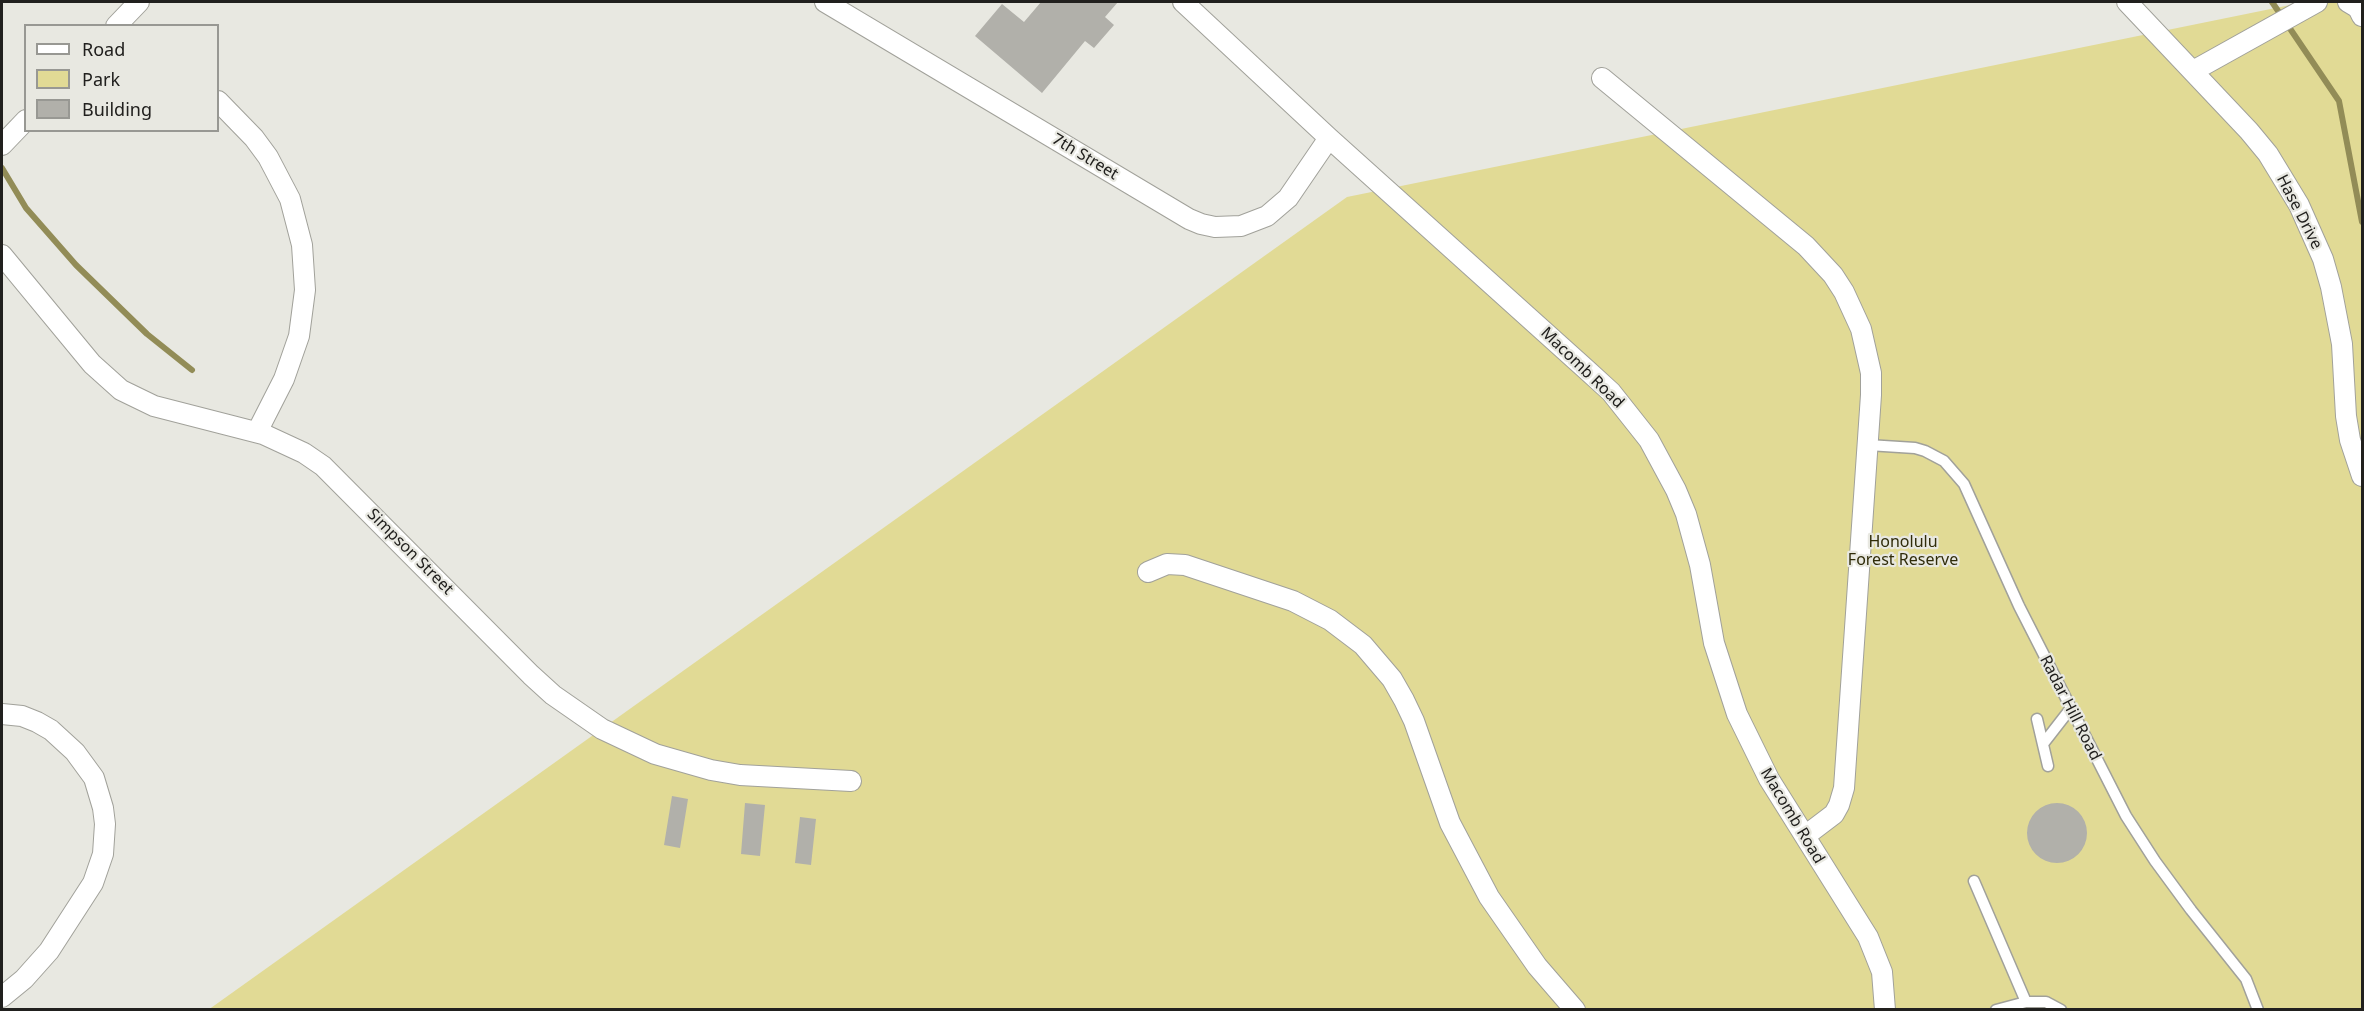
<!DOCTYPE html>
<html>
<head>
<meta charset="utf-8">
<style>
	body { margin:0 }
	#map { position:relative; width:2364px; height:1011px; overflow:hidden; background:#e8e8e1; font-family:"Noto Sans",sans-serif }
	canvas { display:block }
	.frame { position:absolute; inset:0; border:3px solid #21201e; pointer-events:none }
	.legend { position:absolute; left:24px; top:24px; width:195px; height:108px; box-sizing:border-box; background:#e8e8e1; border:2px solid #989893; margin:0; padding:8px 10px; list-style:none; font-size:18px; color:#21201e }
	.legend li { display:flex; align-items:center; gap:12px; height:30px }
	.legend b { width:30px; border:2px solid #989893 }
</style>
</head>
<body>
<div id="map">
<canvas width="2364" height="1011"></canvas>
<div class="frame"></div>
<ul class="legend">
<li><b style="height:8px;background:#fff"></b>Road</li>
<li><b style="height:16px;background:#e1da95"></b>Park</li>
<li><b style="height:16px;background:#b1b0aa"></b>Building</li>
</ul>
</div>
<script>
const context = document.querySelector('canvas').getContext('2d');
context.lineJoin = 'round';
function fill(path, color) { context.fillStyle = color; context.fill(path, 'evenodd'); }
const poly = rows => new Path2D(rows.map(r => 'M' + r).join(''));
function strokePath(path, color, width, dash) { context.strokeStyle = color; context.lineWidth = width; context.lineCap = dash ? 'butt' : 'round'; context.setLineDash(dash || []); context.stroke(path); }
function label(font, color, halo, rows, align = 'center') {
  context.font = font + ' "Noto Sans",sans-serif'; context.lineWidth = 4.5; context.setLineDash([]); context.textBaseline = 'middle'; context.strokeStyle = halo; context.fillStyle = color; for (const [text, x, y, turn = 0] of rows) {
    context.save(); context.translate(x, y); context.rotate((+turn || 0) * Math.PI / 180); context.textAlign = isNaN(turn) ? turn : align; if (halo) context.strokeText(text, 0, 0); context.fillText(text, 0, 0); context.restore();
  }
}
fill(poly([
	[2305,2,2362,2,2362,1009,208,1010,1347,197]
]), '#e1da95');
strokePath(poly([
	[2272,2,2339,101,2362,222],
	[2,168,26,208,76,265,147,334,192,370]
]), '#928c57', 6);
fill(poly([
	[1041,2,1118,2,1105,17,1114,25,1094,48,1085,41,1042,93,975,36,1002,4,1024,22],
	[672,796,688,799,680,848,664,845],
	[745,803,765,805,760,856,741,854],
	'2027 833a30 30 0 1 1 60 0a30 30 0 1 1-60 0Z',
	[800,817,816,819,811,865,795,863]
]), '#b1b0aa');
const lane = poly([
	[1868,445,1915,448,1925,451,1944,461,1964,484,2019,606,2126,816,2155,861,2191,910,2246,979,2258,1010],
	[2037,719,2048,766],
	[2043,744,2071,708],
	[1974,881,2026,1002],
	[1996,1010,2026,1002,2046,1002,2061,1010]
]);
const street = poly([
	[825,2,1189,219,1201,224,1215,227,1241,226,1267,216,1288,198,1329,138],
	[1183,2,1329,138,1588,371,1611,392,1649,440,1676,490,1686,514,1700,565,1714,643,1737,714,1769,779,1868,937,1882,972,1885,1010],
	[2127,2,2249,131,2268,154,2299,205,2323,259,2331,287,2342,344,2346,416,2350,440,2362,476],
	[2348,2,2358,8,2362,16],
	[116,26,139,2],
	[2193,71,2317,2],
	[1602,78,1806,246,1833,275,1844,292,1861,329,1871,373,1871,395,1844,788,1839,805,1834,814,1805,836],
	[218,101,254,138,268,157,290,199,302,245,305,290,299,336,284,379,257,432],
	[2,145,26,120],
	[2,255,92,364,121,390,154,406,263,434,304,453,323,466,531,675,553,695,602,729,655,754,711,770,740,775,851,781],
	[1148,572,1167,564,1185,565,1293,601,1330,620,1363,645,1392,679,1404,700,1414,721,1450,823,1489,897,1537,966,1575,1010],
	[2,714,22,716,37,722,51,730,75,752,94,778,103,808,105,824,103,854,93,883,49,951,24,979,2,997]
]);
strokePath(lane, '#a1a19a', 13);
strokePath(street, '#a1a19a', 22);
strokePath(lane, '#fff', 10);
strokePath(street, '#fff', 20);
label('16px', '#21201e', '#e8e8e1', [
	["7th Street",1085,157,31],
	["Hase Drive",2299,212,63],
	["Macomb Road",1582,368,44],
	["Simpson Street",410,552,45],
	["Radar Hill Road",2070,708,63],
	["Macomb Road",1792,816,59]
]);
label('16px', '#302c0a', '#e8e8e1', [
	["Honolulu",1903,542],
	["Forest Reserve",1903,560]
]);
</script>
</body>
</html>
